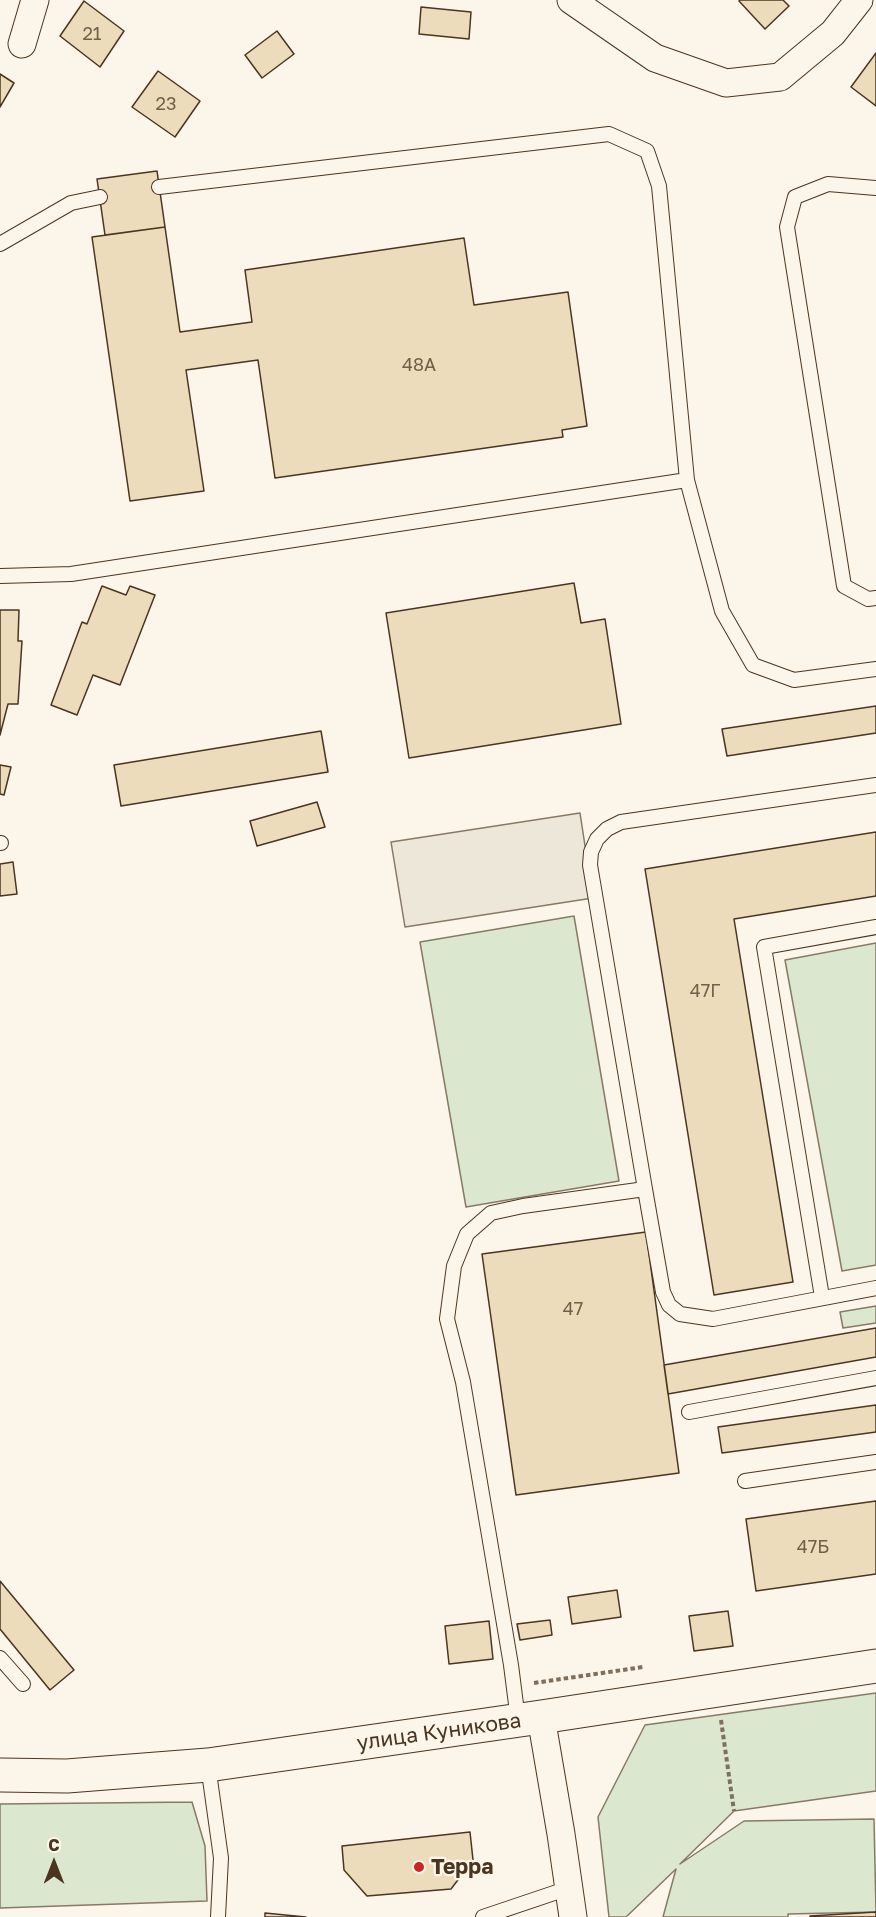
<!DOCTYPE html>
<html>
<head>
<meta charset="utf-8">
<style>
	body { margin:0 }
	#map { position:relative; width:876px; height:1917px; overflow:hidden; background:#fbf6e9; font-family:"Golos Text",sans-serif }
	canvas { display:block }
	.north { position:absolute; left:24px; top:1833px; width:60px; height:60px; -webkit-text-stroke:4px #fbf6e9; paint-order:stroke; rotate:0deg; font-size:16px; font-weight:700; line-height:24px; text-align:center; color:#4a3520 }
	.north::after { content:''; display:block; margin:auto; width:21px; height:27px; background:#4a3520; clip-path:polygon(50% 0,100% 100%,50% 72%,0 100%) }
</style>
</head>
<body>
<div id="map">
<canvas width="876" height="1917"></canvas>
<div class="north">С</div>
</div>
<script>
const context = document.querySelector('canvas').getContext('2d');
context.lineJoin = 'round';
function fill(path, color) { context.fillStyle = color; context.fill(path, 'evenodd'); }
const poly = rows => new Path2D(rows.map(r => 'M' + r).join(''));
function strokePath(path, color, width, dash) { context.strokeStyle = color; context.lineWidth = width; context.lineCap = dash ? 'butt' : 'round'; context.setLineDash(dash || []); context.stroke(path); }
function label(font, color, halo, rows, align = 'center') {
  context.font = font + ' "Golos Text",sans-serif'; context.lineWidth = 4.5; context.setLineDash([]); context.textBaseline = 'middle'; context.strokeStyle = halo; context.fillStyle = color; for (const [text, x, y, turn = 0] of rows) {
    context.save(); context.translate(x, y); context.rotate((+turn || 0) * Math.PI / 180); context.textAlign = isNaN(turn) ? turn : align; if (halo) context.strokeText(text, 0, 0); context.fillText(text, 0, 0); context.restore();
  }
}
const green = poly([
	[574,916,619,1181,466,1207,420,942,574,916],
	[876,943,876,1265,842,1271,785,960,876,943],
	[876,1306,876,1323,843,1328,840,1312,876,1306],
	[876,1693,876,1791,734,1811,680,1864,744,1821,874,1819,876,1912,788,1914,788,1917,663,1917,676,1869,626,1917,609,1917,598,1817,645,1725,876,1693],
	[192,1802,205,1846,207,1901,0,1908,0,1804,192,1802]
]);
fill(green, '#dce7d0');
strokePath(green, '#887966', 1.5);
const parking = poly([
	[580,813,593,898,405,927,391,842,580,813]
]);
fill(parking, '#ede7d9');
strokePath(parking, '#887966', 1.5);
const building = poly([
	[740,0,783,0,789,6,765,29,739,1,740,0],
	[84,1,124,31,100,67,60,36,84,1],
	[421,7,471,12,469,39,419,34,421,7],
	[277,31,294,54,262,78,245,55,277,31],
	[876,53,876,106,851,87,876,53],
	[158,71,200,101,175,137,132,107,158,71],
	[0,74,14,83,0,107,0,74],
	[157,171,165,227,105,235,97,179,157,171],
	[165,227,180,332,252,322,245,270,464,238,474,305,568,292,587,426,562,430,563,437,275,478,258,360,186,370,204,491,130,501,92,237,165,227],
	[574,583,581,623,605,619,621,724,409,758,386,613,574,583],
	[102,586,126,595,130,586,155,595,120,685,93,675,77,715,51,705,82,622,87,624,102,586],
	[0,610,19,610,18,641,22,641,18,704,8,704,0,735,0,610],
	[876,706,876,733,727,756,722,729,876,706],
	[321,731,328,772,121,806,114,765,321,731],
	[0,765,11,767,4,795,0,794,0,765],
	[317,802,325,827,257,846,250,821,317,802],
	[876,832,876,896,734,919,793,1282,714,1295,645,869,876,832],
	[13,862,17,894,0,896,0,864,13,862],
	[646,1232,679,1473,516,1495,482,1254,646,1232],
	[876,1328,876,1357,668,1394,664,1365,876,1328],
	[876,1405,876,1432,722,1453,718,1427,876,1405],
	[876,1501,876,1574,756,1591,746,1519,876,1501],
	[0,1581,74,1670,50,1690,0,1629,0,1581],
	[617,1590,621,1617,572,1624,568,1597,617,1590],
	[728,1611,733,1646,694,1651,689,1616,728,1611],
	[550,1620,552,1635,520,1640,517,1624,550,1620],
	[489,1621,493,1659,449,1664,445,1626,489,1621],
	[470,1832,473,1860,451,1889,367,1896,344,1870,342,1846,470,1832],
	[876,1912,876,1917,810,1917,810,1916,876,1912],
	[265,1913,306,1917,265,1917,265,1913]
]);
fill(building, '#ecdcbc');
strokePath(building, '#4a3520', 1.5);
const lane = poly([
	[159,187,609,134,647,151,659,186,687,480,722,611,753,665,794,680,876,669],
	[876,188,828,184,795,197,787,227,844,586,868,599,876,598],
	[0,244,71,203,100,197],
	[0,576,71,574,687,480],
	[0,843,1,843],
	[645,1189,590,865,591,852,597,839,607,829,621,822,876,785],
	[822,1297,764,947,876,927],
	[689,1412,876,1378],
	[745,1481,876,1462],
	[0,1658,23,1684],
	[518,1720,511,1665,463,1382,447,1319,454,1266,467,1234,491,1213,523,1206,645,1189,663,1292,669,1305,680,1314,713,1319,876,1288],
	[208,1765,221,1858,218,1917],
	[483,1917,569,1888]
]);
const street = poly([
	[571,0,655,58,726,83,780,77,833,33,859,0],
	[22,44,35,0],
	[541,1717,561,1834,573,1917]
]);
const secondary = poly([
	[0,1775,67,1776,208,1765,541,1717,876,1666]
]);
strokePath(lane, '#4a3520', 16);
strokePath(street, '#4a3520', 29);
strokePath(secondary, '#4a3520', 35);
strokePath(poly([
	[534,1683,643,1667],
	[721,1720,734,1811]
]), '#7f6f5c', 4, [4.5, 3]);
strokePath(lane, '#fbf6e9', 14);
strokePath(street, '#fbf6e9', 27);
strokePath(secondary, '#fbf6e9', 33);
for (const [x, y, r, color] of [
	[419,1867,6,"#c62828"]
]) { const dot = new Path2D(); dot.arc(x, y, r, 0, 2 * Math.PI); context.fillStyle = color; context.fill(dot); strokePath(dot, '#fbf6e9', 2); }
label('18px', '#725f47', null, [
	["21",92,34],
	["23",166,104],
	["48А",419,365],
	["47Г",705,991],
	["47",573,1309],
	["47Б",813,1547]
]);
label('21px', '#4a3520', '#fbf6e9', [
	["улица Куникова",439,1732,-8]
]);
label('bold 21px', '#4a3520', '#fbf6e9', [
	["Терра",431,1867]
], 'left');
</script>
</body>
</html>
